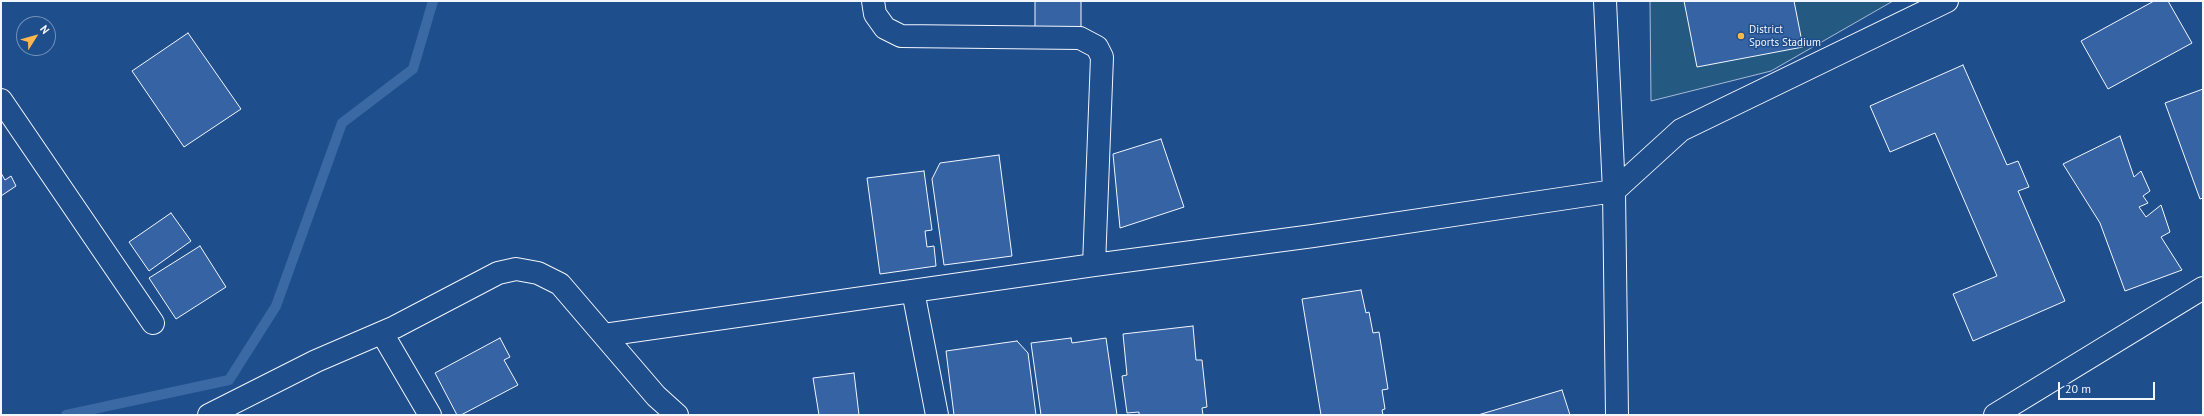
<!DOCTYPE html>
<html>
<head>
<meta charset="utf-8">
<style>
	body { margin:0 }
	#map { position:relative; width:2204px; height:416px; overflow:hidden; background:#1f4e8c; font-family:"PT Sans",sans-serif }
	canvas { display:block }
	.frame { position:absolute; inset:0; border:2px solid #f2f6ff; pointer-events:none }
	.north { position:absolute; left:16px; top:16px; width:40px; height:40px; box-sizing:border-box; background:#1f4e8c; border:1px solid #7391ba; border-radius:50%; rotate:53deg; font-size:11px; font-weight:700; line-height:16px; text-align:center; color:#f2f6ff }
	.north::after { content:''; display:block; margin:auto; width:14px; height:18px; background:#ffb74d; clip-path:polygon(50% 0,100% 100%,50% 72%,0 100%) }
	.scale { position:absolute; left:2058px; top:382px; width:97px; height:18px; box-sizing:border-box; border:2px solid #f2f6ff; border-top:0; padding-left:5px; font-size:12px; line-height:14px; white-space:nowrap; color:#f2f6ff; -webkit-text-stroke:3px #1f4e8c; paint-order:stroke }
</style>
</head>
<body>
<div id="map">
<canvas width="2204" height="416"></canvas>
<div class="frame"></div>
<div class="north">N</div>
<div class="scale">20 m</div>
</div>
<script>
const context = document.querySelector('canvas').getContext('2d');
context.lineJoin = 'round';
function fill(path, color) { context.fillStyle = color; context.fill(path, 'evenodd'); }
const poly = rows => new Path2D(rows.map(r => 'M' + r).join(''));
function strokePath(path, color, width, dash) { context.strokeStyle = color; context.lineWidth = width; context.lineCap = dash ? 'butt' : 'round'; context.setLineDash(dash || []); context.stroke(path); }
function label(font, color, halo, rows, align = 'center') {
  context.font = font + ' "PT Sans",sans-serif'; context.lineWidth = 3; context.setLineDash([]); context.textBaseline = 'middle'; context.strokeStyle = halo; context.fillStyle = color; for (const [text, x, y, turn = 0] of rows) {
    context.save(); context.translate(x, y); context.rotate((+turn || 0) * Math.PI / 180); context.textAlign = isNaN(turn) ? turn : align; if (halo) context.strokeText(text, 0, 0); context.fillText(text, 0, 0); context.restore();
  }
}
const green = poly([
	[1650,1,1893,1,1771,71,1651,101,1650,1]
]);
fill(green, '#245a82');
strokePath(green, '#a8bbd7', 1);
strokePath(poly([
	[66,415,229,380,276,306,342,123,413,69,433,1]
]), '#3b69a3', 10);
const building = poly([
	[1035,1,1081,1,1081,37,1035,37,1035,1],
	[1684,1,1794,1,1803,47,1697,67,1684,1],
	[2154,1,2168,1,2192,43,2108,89,2081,41,2154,1],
	[188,33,241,109,184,147,132,71,188,33],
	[1963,65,2007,165,2018,161,2029,187,2018,191,2065,301,1973,341,1953,294,1997,276,1935,133,1890,152,1870,106,1963,65],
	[2203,89,2203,198,2200,199,2165,103,2203,89],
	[2120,136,2134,177,2141,171,2150,191,2143,196,2148,203,2139,207,2146,217,2161,205,2170,232,2161,237,2182,270,2125,291,2100,223,2063,164,2120,136],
	[1161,139,1184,207,1120,228,1113,154,1161,139],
	[999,155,1012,256,944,265,932,179,940,163,999,155],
	[924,171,932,230,925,231,927,247,934,246,936,266,880,274,867,178,924,171],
	[1,173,5,180,11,176,16,186,1,196,1,173],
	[171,213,191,241,149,271,129,242,171,213],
	[200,246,226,287,176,319,149,278,200,246],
	[1361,290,1366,313,1369,312,1373,333,1379,332,1388,389,1382,390,1385,409,1382,410,1383,415,1321,415,1302,299,1361,290],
	[1193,326,1196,360,1202,360,1207,407,1202,408,1203,415,1139,415,1139,412,1127,413,1122,376,1127,375,1123,334,1193,326],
	[500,338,510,357,504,360,518,385,461,415,457,415,435,373,500,338],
	[1071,338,1072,343,1106,338,1117,415,1041,415,1031,343,1071,338],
	[1017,341,1028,353,1036,415,954,415,946,351,1017,341],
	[854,373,859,415,819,415,813,378,854,373],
	[1562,390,1570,415,1478,415,1562,390]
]);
fill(building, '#3563a3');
strokePath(building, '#f2f6ff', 1);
const street = poly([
	[873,1,875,14,885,28,901,36,1080,38,1097,47,1102,57,1094,265],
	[1605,1,1614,191,1617,415],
	[1,100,153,323],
	[913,291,937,415],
	[382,333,430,415],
	[604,335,1094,265,1313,236,1614,191,1681,130,1947,1],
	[209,415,316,361,395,327,498,273,516,269,538,273,560,284,656,396,677,415],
	[1995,415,2203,288]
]);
strokePath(street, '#f2f6ff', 24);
strokePath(street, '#1f4e8c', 22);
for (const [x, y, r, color] of [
	[1741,36,4,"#ffb74d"]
]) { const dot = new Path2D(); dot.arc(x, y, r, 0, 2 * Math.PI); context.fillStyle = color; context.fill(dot); strokePath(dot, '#1f4e8c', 1.5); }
label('11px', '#f2f6ff', '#1f4e8c', [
	["District",1749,30],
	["Sports Stadium",1749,43]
], 'left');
</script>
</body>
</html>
